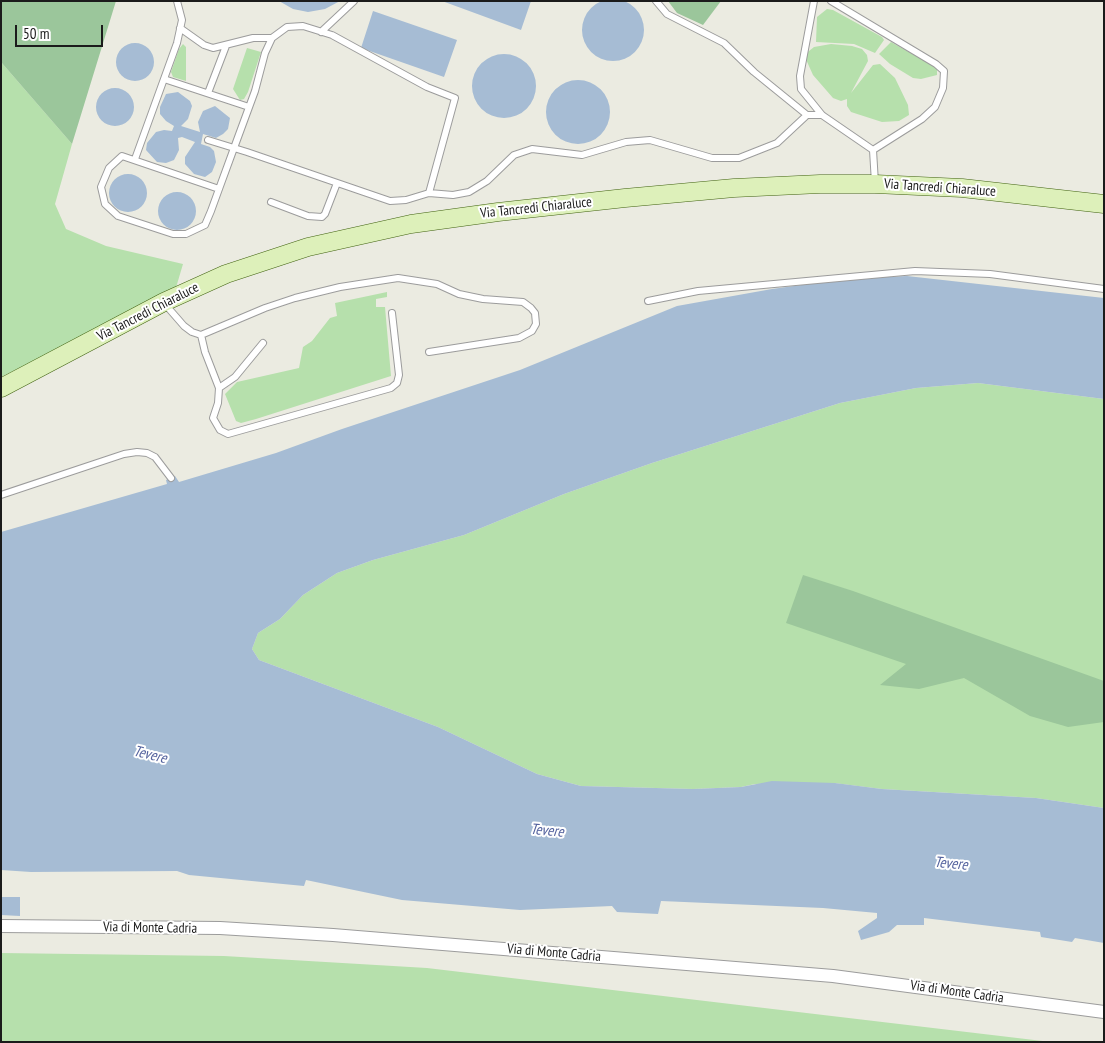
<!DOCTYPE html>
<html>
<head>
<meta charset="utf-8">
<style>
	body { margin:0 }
	#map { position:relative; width:1105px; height:1043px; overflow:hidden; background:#ebebe1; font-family:"PT Sans Narrow",sans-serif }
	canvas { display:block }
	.frame { position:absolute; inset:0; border:2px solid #1b1b1b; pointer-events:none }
	.scale { position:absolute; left:15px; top:25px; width:88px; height:22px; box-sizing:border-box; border:2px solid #1b1b1b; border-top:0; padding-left:6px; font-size:15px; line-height:18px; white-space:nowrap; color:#1b1b1b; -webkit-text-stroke:4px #fff; paint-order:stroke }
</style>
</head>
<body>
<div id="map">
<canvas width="1105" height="1043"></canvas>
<div class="frame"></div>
<div class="scale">50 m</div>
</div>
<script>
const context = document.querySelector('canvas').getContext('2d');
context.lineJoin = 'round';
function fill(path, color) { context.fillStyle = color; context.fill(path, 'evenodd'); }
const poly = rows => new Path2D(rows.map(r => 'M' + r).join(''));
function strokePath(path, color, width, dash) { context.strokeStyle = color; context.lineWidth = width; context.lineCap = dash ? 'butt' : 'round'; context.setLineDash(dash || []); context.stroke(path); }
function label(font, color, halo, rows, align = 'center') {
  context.font = font + ' "PT Sans Narrow",sans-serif'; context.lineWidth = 4; context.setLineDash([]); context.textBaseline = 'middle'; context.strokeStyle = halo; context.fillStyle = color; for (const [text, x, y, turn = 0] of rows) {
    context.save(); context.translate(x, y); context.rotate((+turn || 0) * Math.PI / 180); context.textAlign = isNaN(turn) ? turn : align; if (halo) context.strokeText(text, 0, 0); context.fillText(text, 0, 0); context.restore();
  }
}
fill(poly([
	[827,9,833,10,882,37,884,40,875,53,854,44,816,42,817,17],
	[891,42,937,68,937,75,921,79,913,78,890,64,879,54],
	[183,44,186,47,186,81,173,77,171,72,179,49],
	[831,44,852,46,862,49,867,55,868,61,851,93,873,65,880,64,895,78,908,105,909,115,899,121,882,122,851,112,847,106,847,99,841,101,833,98,813,75,804,55,814,47],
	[247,48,261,52,248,92,244,99,240,100,233,89],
	[1,62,72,144,55,204,66,229,106,246,183,264,175,291,1,377],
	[387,292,387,297,376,299,376,307,385,307,391,376,256,419,241,423,236,421,225,394,237,382,299,368,303,347,312,341,330,318,337,316,335,303],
	[978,383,1104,399,1104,808,1036,798,882,789,834,783,755,784,741,787,693,789,581,786,537,774,438,727,259,660,252,649,258,633,280,619,303,595,337,573,373,560,464,535,564,494,652,463,840,403,916,388],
	[1,953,224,956,427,968,1051,1042,1,1042]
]), '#b6e0ac');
fill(poly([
	[1,1,116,1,72,144,1,62],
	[668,1,721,1,703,25,677,13],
	[803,575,853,591,1104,681,1104,722,1068,727,1030,716,964,678,919,689,880,685,906,664,786,623]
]), '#9bc69b');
fill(poly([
	'582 30a31 31 0 1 1 62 0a31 31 0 1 1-62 0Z',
	[279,1,340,1,325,9,308,12,293,9],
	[442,1,531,1,521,30],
	[373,11,457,40,444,77,361,48],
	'116 62a19 19 0 1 1 38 0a19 19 0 1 1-38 0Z',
	'472 86a32 32 0 1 1 64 0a32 32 0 1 1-64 0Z',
	'546 112a32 32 0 1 1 64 0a32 32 0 1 1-64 0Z',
	'96 107a19 19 0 1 1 38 0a19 19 0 1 1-38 0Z',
	[178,92,190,101,192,106,188,119,181,126,200,132,198,122,203,111,215,106,230,118,228,129,223,134,216,138,203,134,201,144,210,147,214,151,216,162,212,172,205,177,194,174,185,164,185,157,195,142,182,137,178,138,179,150,174,160,166,163,157,162,146,150,147,143,156,132,164,130,172,131,174,126,166,121,160,114,160,107,166,94],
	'109 193a19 19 0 1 1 38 0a19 19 0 1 1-38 0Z',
	'158 211a19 19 0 1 1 38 0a19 19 0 1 1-38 0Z',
	[907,276,1104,298,1104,399,978,383,916,388,840,403,652,463,564,494,464,535,373,560,337,573,303,595,280,619,258,633,252,649,259,660,438,727,537,774,581,786,693,789,741,787,772,781,835,783,882,789,1036,798,1104,808,1104,943,1075,938,1072,942,1041,937,1040,932,924,918,924,925,897,925,889,932,861,940,858,931,877,918,877,913,823,908,661,901,658,914,617,912,612,906,520,910,402,900,306,880,304,886,189,875,177,871,31,872,1,870,1,532,167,484,166,480,175,476,179,482,276,453,342,429,520,370,677,306,772,289,845,279],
	[1,897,20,897,20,916,1,915]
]), '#a6bcd4');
const lane = poly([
	[656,1,667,14,724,43,754,72,807,115],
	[814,1,800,76,801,89,822,115,873,150],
	[831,1,936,64,944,71,943,88,935,107,922,119,873,150],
	[180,28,204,45,213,48,253,38,272,38],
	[321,32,354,1],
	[164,79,249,107],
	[208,93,226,46],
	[208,140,247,152,390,201,406,200,429,193,455,98,427,87,332,35,303,26,287,27,272,38,265,53,255,91,234,148,219,189,211,211,205,225,186,234,173,234,118,216,105,204,101,187,109,168,122,156,219,189],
	[873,150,875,183],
	[135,159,177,43,182,20,177,1],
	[429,193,453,195,469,192,487,181,514,155,532,149,582,155,626,142,650,140,712,158,739,158,777,143,807,115,822,115],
	[271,202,308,216,322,217,325,214,337,183],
	[648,301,698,291,915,271,990,274,1104,289],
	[164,303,184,326,192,332,201,335,265,308,295,298,340,287,398,278,437,284,459,294,483,299,523,302,531,308,535,313,536,324,532,331,519,338,429,352],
	[201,335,205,352,219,388,218,403,213,418,220,430,228,434,391,388,397,383,399,375,392,313],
	[219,388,235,377,263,343],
	[1,495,124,454,137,452,147,453,155,457,171,478]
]);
const street = poly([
	[1,926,220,928,333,935,833,976,1104,1012]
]);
const secondary = poly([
	[1,388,164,302,226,274,308,247,411,224,498,212,625,198,734,188,820,184,875,184,962,188,1104,204]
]);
strokePath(lane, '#9c9c9c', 8);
strokePath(street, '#9c9c9c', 14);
strokePath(secondary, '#416211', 19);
strokePath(lane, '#fff', 6);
strokePath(street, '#fff', 12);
strokePath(secondary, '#ddf0ba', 18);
label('14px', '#1b1b1b', '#fff', [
	["Via Tancredi Chiaraluce",940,188,4],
	["Via Tancredi Chiaraluce",536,208,-6],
	["Via Tancredi Chiaraluce",148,312,-27],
	["Via di Monte Cadria",150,928,1],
	["Via di Monte Cadria",554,953,5],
	["Via di Monte Cadria",957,992,8]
]);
label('italic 15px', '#54629e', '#fff', [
	["Tevere",150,755,14],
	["Tevere",547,831,5],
	["Tevere",951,864,5]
]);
</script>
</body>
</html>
